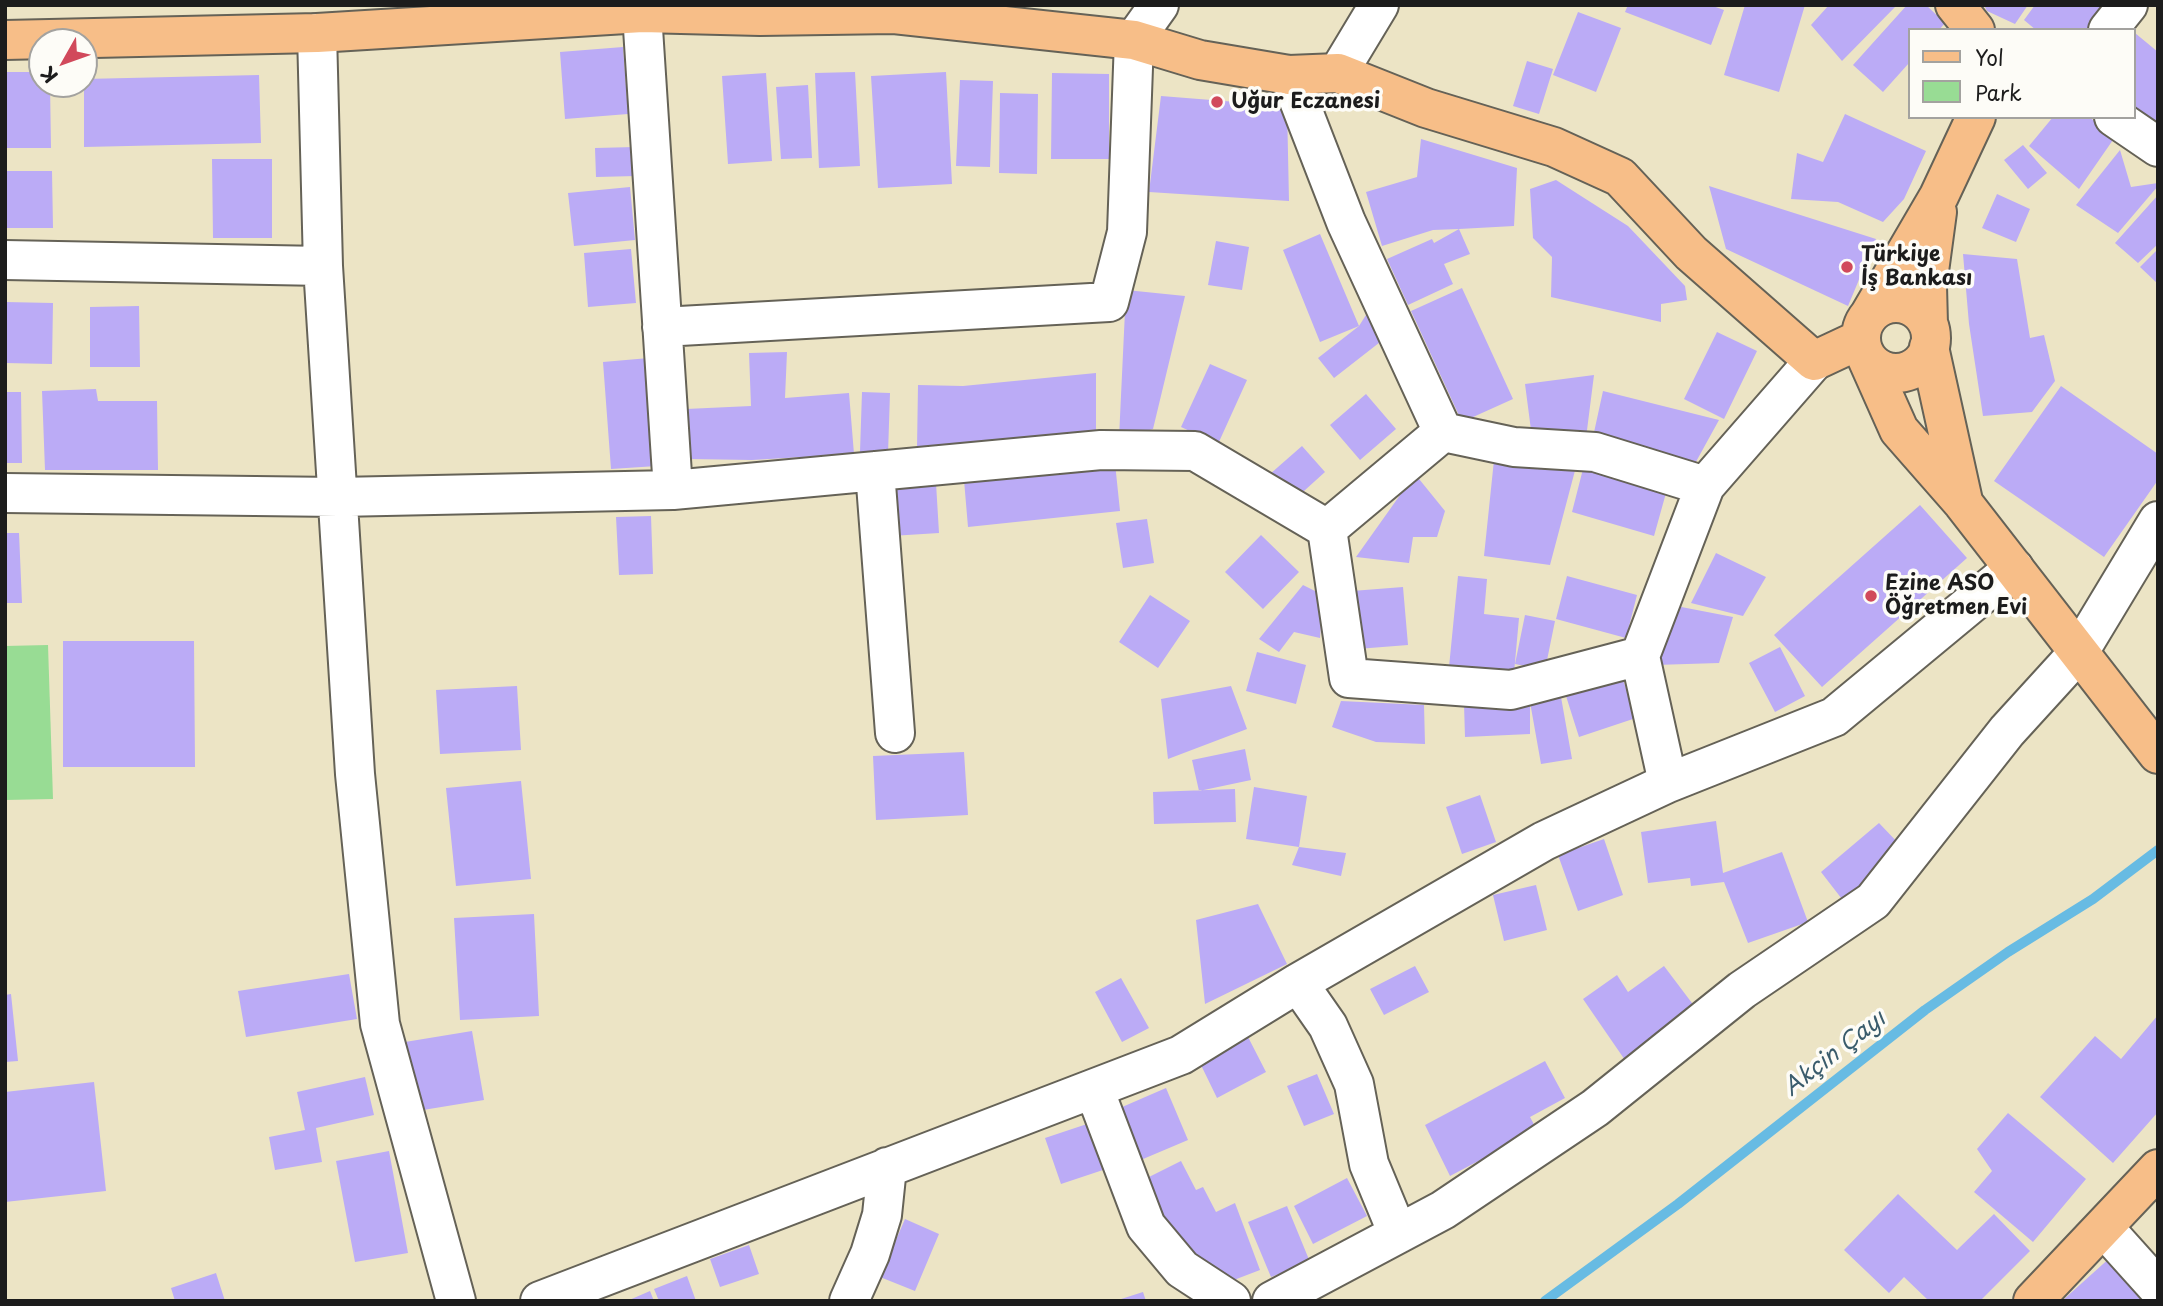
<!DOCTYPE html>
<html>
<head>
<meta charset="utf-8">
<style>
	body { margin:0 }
	#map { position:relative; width:2163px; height:1306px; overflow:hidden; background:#ece4c5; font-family:"Playpen Sans",sans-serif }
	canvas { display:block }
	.frame { position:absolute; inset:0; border:7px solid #1c1c1c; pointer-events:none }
	.legend { position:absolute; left:1908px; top:28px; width:228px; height:91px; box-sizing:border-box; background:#fdfcf7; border:2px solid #a3a29f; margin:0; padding:9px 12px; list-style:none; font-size:21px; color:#1c1c1c }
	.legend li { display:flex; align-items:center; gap:14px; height:35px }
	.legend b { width:35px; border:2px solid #a3a29f }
	.north { position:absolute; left:28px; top:28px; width:70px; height:70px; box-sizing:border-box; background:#fdfcf7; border:2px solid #a3a29f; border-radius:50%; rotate:230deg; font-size:19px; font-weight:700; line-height:28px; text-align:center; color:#1c1c1c }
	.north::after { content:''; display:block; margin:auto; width:24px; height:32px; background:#d1495b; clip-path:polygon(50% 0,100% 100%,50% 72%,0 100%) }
</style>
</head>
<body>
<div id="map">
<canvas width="2163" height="1306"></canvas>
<div class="frame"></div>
<ul class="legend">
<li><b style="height:9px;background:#f7be88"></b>Yol</li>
<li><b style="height:19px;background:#98dc94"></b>Park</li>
</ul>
<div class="north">K</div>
</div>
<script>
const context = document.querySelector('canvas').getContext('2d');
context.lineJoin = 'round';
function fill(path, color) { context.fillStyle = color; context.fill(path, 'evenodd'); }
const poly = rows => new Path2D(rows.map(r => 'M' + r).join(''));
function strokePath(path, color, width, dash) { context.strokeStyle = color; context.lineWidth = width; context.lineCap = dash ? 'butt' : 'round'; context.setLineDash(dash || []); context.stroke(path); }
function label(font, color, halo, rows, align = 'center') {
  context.font = font + ' "Playpen Sans",sans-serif'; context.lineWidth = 7; context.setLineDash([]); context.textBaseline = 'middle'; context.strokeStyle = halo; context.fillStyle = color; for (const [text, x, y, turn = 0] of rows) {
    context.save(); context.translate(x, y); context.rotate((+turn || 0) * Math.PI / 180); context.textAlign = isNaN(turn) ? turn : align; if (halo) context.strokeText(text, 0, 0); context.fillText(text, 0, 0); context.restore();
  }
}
fill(poly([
	[48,645,53,799,5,800,5,646]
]), '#98dc94');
strokePath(poly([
	[1545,1301,1678,1204,1925,1010,2008,952,2093,899,2158,850]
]), '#67bbe3', 10);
fill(poly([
	[1628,5,1710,5,1724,10,1711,45,1625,12],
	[1745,5,1805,5,1779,92,1724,75],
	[1829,5,1897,5,1842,61,1811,25],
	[1907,5,1926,5,1945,23,1939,30,1909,30,1909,63,1883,92,1853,65],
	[1984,5,2028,5,2015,24,1987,11],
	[2035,5,2100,5,2103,8,2089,30,2036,30,2024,20],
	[1578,12,1621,28,1596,92,1553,75],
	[2135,33,2158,52,2158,122,2154,127,2133,110],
	[623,47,628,114,565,119,560,52],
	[1527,61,1553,69,1539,114,1513,106],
	[5,72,42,72,42,84,50,84,51,148,5,148],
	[855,72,860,166,819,168,815,73],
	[946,72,952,184,878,188,871,76],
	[766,73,772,161,728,164,722,76],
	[1052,73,1109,74,1109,159,1051,159],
	[259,75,261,143,84,147,84,79],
	[960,80,993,81,990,167,956,166],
	[808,85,812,158,781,159,776,87],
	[1000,93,1038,94,1037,174,999,173],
	[1161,96,1287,106,1289,201,1149,192],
	[1845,114,1926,151,1904,199,1883,222,1838,202,1791,199,1797,153,1823,162],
	[2053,117,2089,117,2115,137,2079,189,2029,146],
	[1421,139,1517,168,1514,226,1459,229,1470,254,1444,264,1453,284,1408,305,1387,259,1432,239,1434,243,1459,229,1433,230,1382,246,1366,192,1417,177],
	[2023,145,2047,173,2028,189,2004,160],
	[635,147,636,176,596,177,595,148],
	[2120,150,2131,187,2158,183,2158,186,2118,233,2076,205],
	[212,159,272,159,272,238,213,238],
	[5,171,52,171,53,228,5,228],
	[1556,180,1628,226,1685,286,1687,300,1661,304,1661,322,1551,297,1552,257,1533,238,1530,189],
	[1709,186,1876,239,1848,306,1726,249],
	[630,187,635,240,574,246,568,193],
	[1997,194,2030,209,2016,242,1982,228],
	[2158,195,2158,244,2138,263,2115,243],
	[1320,234,1359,326,1320,342,1283,250],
	[1216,241,1249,247,1242,290,1208,285],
	[631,249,636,303,588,307,584,253],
	[2158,249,2158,284,2140,267],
	[1963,254,2017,259,2030,338,2044,335,2055,381,2032,412,1983,416,1969,324],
	[1462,288,1513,399,1462,422,1411,311],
	[1126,290,1185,296,1153,429,1119,438],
	[5,302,53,303,52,364,5,363],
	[139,306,140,367,90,367,90,307],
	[1366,315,1384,339,1334,378,1318,358,1359,326],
	[1717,332,1757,351,1724,419,1684,399],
	[787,352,785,398,849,393,854,454,752,460,689,459,686,409,751,406,749,353],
	[649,358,657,466,611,469,603,362],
	[1210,364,1247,380,1218,444,1181,427],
	[1096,373,1096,431,962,449,917,448,918,385,963,386],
	[1594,375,1586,438,1531,430,1525,384],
	[2061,386,2158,454,2158,480,2104,557,1994,481],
	[96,389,98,401,157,401,158,470,45,470,42,391],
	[1603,391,1719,420,1692,469,1593,437],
	[5,392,21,392,22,463,5,463],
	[862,392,890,393,888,454,860,452],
	[1366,394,1396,429,1360,460,1330,425],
	[1302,446,1325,472,1294,500,1270,474],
	[1494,460,1577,463,1550,565,1484,556],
	[1115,463,1120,511,968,527,964,480],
	[1583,469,1666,493,1654,536,1572,512],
	[1415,474,1445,511,1437,537,1413,537,1409,563,1356,557],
	[936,483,939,533,891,536,888,486],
	[1920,505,1967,558,1822,687,1774,635],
	[651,516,653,574,619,575,616,517],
	[1147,519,1154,563,1123,568,1116,523],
	[5,533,19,533,22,603,5,603],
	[1261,535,1299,572,1263,609,1225,572],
	[1716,553,1766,577,1743,616,1691,603],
	[1458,576,1487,579,1484,614,1519,618,1514,673,1449,667],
	[1567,576,1637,595,1626,638,1556,619],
	[1303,585,1323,595,1320,638,1294,632,1279,652,1259,639],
	[1403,587,1408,645,1357,649,1352,591],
	[1150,595,1190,621,1158,668,1119,642],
	[1671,605,1733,617,1719,663,1655,665],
	[1525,615,1555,621,1545,670,1515,664],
	[63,641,194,641,195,767,63,767],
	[1780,647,1805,696,1775,712,1749,663],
	[1257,652,1306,665,1296,704,1246,691],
	[1622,677,1636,718,1579,737,1566,696],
	[517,686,521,750,440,754,436,690],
	[1231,686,1247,729,1168,759,1161,699],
	[1561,697,1572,759,1541,764,1530,702],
	[1341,701,1424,705,1425,744,1376,742,1332,727],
	[1530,702,1530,734,1465,737,1464,704],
	[1245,749,1251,780,1199,791,1192,760],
	[964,752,968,815,876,820,873,756],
	[521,781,531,879,456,886,446,788],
	[1254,787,1307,796,1299,847,1246,839],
	[1235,789,1236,822,1154,824,1153,792],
	[1480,795,1496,842,1462,854,1446,807],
	[1716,821,1723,873,1782,852,1808,922,1748,943,1724,882,1691,886,1690,878,1648,883,1641,832],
	[1879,823,1900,845,1845,903,1821,872],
	[1604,839,1623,895,1578,911,1558,855],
	[1299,847,1346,853,1341,876,1292,865],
	[1536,885,1547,930,1504,941,1493,895],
	[1258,904,1287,964,1205,1004,1196,920],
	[534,914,539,1016,460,1020,454,918],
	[1415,966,1429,992,1384,1015,1370,989],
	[1664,966,1698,1011,1627,1063,1583,999,1617,975,1628,992],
	[349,974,357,1019,246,1037,238,991],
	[1121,978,1149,1028,1122,1042,1095,992],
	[11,994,18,1061,5,1062,5,995],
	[2158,1015,2158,1112,2113,1163,2040,1097,2095,1036,2121,1059],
	[472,1031,484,1100,417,1111,405,1042],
	[1248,1037,1266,1072,1217,1098,1200,1063],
	[1545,1061,1565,1098,1530,1117,1537,1130,1450,1176,1425,1125],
	[1317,1074,1334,1114,1304,1126,1287,1086],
	[365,1077,374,1115,316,1128,322,1162,275,1170,269,1137,305,1130,297,1092],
	[94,1082,106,1191,5,1202,5,1092],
	[1166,1088,1188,1140,1136,1162,1113,1111],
	[2008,1113,2086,1179,2033,1242,1974,1192,1992,1171,1977,1149],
	[1093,1122,1109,1168,1061,1184,1045,1138],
	[389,1151,408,1253,355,1262,336,1161],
	[1181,1161,1196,1190,1203,1187,1216,1212,1235,1203,1260,1270,1226,1283,1168,1234,1143,1180],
	[1347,1178,1367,1216,1313,1244,1294,1206],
	[1898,1194,1957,1250,1994,1214,2030,1251,1980,1301,1929,1301,1904,1277,1889,1293,1844,1250],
	[1287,1206,1310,1262,1271,1277,1248,1222],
	[905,1219,939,1234,915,1291,880,1277],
	[749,1245,759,1274,720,1287,710,1259],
	[2113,1255,2154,1301,2062,1301],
	[216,1273,225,1301,175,1301,171,1288],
	[687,1276,696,1301,659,1301,654,1289],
	[650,1291,654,1301,627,1301],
	[1143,1292,1146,1301,1118,1301,1118,1300]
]), '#bbabf6');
const minor = poly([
	[642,13,673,490],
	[2108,30,2128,5],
	[317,33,323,266,355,774,380,1024,456,1301],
	[1338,73,1379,5],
	[1289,75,1346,222,1443,432],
	[2114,117,2158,147],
	[5,260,323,266],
	[662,327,1109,302,1127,232,1134,40,1159,5],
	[875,471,895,733],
	[5,493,338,497,673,490,1101,450,1195,451,1327,529,1443,432,1514,447,1595,452,1705,486],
	[1327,529,1349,678,1511,690,1640,656],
	[1668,783,1640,656,1705,486,1814,361],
	[1298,983,1328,1026,1354,1084,1369,1164,1398,1234],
	[1094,1089,1146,1226,1182,1269,1231,1301],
	[2104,1228,2158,1288],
	[540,1301,1181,1055,1298,983,1544,841,1668,783,1834,717,2014,568],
	[849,1301,870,1254,882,1215,887,1167],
	[1272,1301,1443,1210,1595,1108,1742,990,1873,901,2007,731,2079,652,2158,521]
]);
const major = poly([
	[1955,5,1975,30],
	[5,40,317,33,642,13,760,16,894,14,1134,40,1200,60,1289,75,1338,73,1426,108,1554,147,1620,177,1691,253,1814,361,1861,339],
	'1861 338a35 35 0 1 1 70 0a35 35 0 1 1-70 0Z',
	[1870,314,1939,196,1976,117],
	[1928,324,1927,286,1937,212],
	[1929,347,1963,501],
	[1866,356,1899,430,1963,503,2158,754],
	[2033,1301,2158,1169]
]);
strokePath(minor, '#656257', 42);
strokePath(major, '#656257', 42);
strokePath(minor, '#fff', 38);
strokePath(major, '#f7be88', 38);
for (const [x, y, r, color] of [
	[1217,102,7,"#d1495b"],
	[1847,267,7,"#d1495b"],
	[1871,596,7,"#d1495b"]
]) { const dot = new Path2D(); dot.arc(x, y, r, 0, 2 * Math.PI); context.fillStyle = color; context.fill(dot); strokePath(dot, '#fdfcf7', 2.5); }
label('bold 21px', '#1c1c1c', '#fdfcf7', [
	["Uğur Eczanesi",1231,102],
	["Türkiye",1861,255],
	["İş Bankası",1861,279],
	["Ezine ASO",1885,584],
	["Öğretmen Evi",1885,608]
], 'left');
label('italic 23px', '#3a5c6c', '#fdfcf7', [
	["Akçin Çayı",1835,1054,-38]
]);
</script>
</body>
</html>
